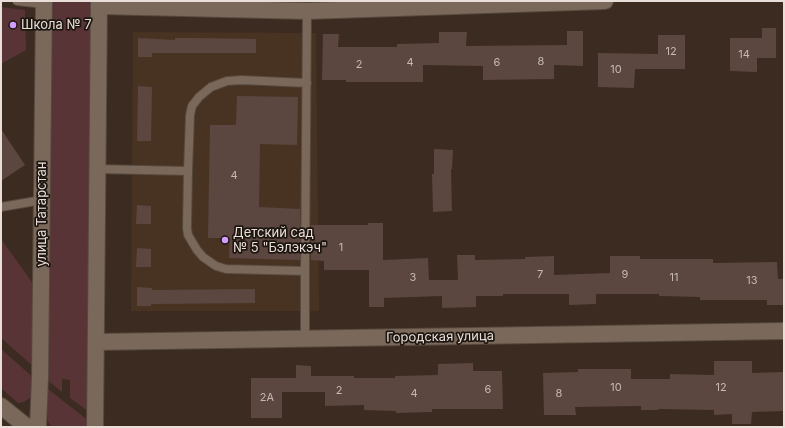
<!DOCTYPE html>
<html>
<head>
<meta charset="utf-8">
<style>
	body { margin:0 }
	#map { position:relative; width:785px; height:428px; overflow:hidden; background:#3b2b20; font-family:Inter,sans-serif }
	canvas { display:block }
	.frame { position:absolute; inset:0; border:2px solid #eadfd8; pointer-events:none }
</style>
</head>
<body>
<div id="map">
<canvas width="785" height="428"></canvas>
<div class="frame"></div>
</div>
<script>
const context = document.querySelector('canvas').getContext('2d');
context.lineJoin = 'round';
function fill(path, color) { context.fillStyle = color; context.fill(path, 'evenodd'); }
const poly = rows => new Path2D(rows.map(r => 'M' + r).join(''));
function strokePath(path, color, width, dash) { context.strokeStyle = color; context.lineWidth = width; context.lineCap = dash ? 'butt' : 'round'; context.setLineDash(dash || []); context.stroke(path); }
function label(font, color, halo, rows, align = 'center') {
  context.font = font + ' Inter,sans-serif'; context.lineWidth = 3.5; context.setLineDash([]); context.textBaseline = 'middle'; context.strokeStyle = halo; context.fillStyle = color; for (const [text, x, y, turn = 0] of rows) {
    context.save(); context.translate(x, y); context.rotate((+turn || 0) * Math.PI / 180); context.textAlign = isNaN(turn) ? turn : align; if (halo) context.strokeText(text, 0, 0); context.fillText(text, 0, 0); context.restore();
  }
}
fill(poly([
	[133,32,316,33,319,311,131,311]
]), '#483323');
fill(poly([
	[50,1,91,1,92,414,70,398,70,380,62,379,62,392,47,380],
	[1,7,25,10,26,50,1,64],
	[1,239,37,289,33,366,1,338],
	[1,349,35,379,34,391,31,397,24,402,18,403,1,388],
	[48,389,89,421,85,427,51,427,48,421,47,410]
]), '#583437');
fill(poly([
	[762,28,776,28,776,58,757,58,757,72,730,71,730,38,762,38],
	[567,31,583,31,583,66,554,65,554,79,483,80,483,66,423,65,423,82,346,82,346,80,322,80,323,34,339,34,338,47,397,47,397,44,439,43,439,32,467,32,466,46,567,45],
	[658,35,685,35,685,69,635,69,634,88,598,87,598,53,658,54],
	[138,38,175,40,175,38,191,38,256,39,256,53,152,53,152,57,138,57],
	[138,86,152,87,151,141,137,141],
	[237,96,298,97,297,145,260,144,259,207,300,209,300,260,229,258,230,238,208,238,210,125,236,125],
	[1,129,25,165,1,181],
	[434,149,453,150,452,169,451,169,452,211,433,212,432,174,434,174],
	[137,205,151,206,151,224,136,224],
	[368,223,383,223,383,260,428,258,429,280,458,280,457,255,475,255,475,260,525,259,525,257,554,256,554,275,610,273,610,256,640,256,640,259,713,259,713,263,777,262,778,279,784,279,784,305,767,305,767,300,700,300,700,297,659,296,659,294,596,294,596,304,569,305,569,294,503,294,503,296,476,296,476,307,442,308,442,296,384,298,384,307,369,307,369,270,324,270,324,261,311,260,311,225,368,225],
	[137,248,151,249,151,267,136,267],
	[137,287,152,288,152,290,255,289,255,303,151,304,151,306,137,306],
	[714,361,752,361,752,373,784,372,784,411,752,412,751,424,732,424,732,414,714,415,714,410,658,409,658,410,641,410,641,406,575,407,576,415,544,415,543,373,578,372,578,369,631,369,631,379,670,379,670,374,714,375],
	[473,363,473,371,502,371,503,409,432,409,432,412,396,413,396,411,364,410,364,405,325,406,325,392,282,392,282,418,251,418,251,378,296,378,296,365,311,366,311,376,354,376,354,378,395,378,395,376,438,375,438,364]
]), '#5c4640');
const service = poly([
	[17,1,44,4],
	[96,169,188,171,187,228,188,235,197,250,203,257,216,266,226,269,305,271,307,11],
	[188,171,190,115,192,106,199,97,211,87,227,81,241,80,307,83],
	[1,207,42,200],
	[305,339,305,271]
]);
const minor = poly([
	[99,6,307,11,605,1],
	[96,342,784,331],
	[1,406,27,427],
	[38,427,40,378,44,1],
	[95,427,99,1]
]);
strokePath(service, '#56493e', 10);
strokePath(minor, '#56493e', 18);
strokePath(service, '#7a685a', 8);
strokePath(minor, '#7a685a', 16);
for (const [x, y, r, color] of [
	[13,25,4,"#d19dfe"],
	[225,240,4,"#d19dfe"]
]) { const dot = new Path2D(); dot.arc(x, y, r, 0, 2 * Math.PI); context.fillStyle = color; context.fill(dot); strokePath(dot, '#1d1610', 1.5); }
label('11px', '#c6b9b2', null, [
	["12",671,52],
	["14",744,55],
	["8",541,62],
	["4",410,63],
	["6",497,63],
	["2",359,65],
	["10",616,70],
	["4",234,176],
	["1",341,248],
	["7",540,275],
	["9",625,275],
	["3",413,278],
	["11",674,278],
	["13",752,281],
	["10",616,388],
	["12",721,388],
	["6",488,390],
	["2",339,391],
	["4",414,394],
	["8",559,394],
	["2А",267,398]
]);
label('13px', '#eadfd8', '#1d1610', [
	["Школа № 7",21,25],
	["Детский сад",233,233],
	["№ 5 \"Бэлэкэч\"",233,248]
], 'left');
label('13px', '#eadfd8', '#1d1610', [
	["улица Татарстан",42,214,-90],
	["Городская улица",440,337,-1]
]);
</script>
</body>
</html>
